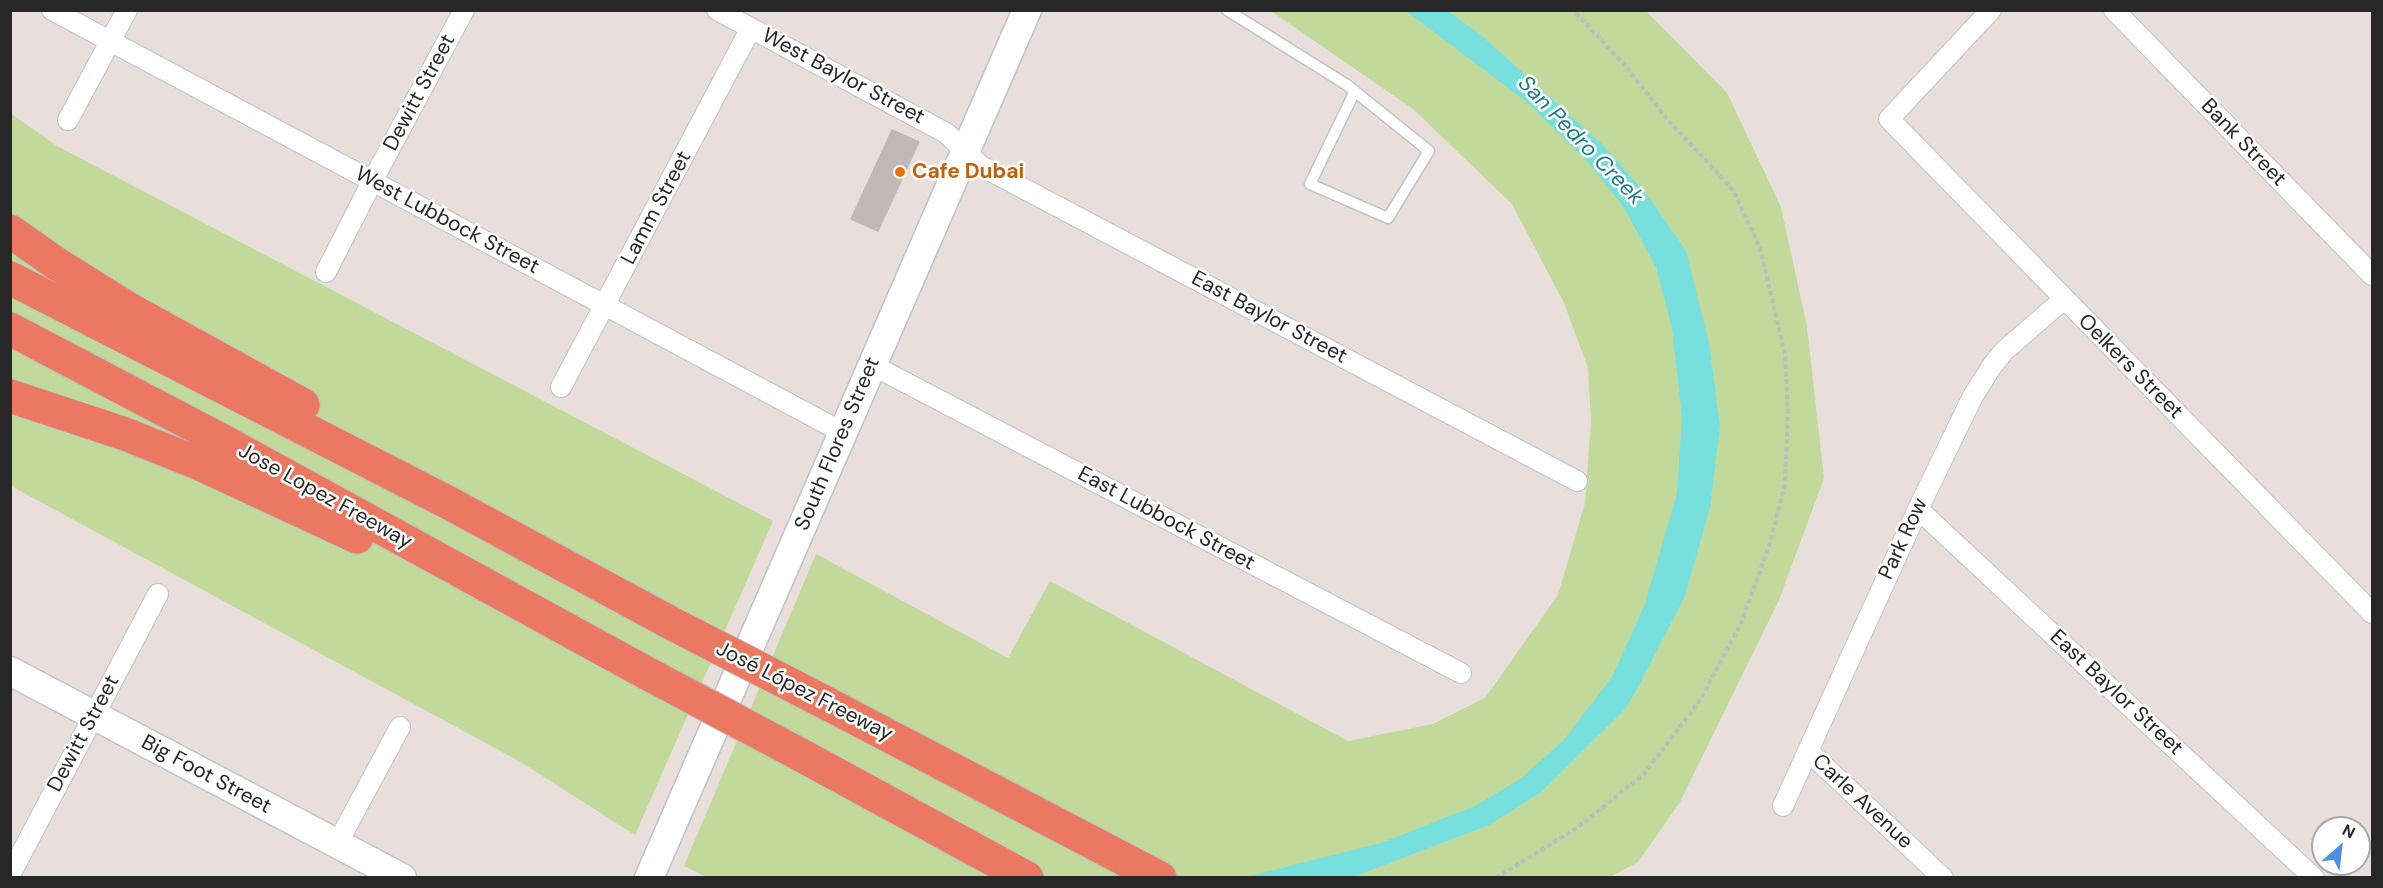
<!DOCTYPE html>
<html>
<head>
<meta charset="utf-8">
<style>
	body { margin:0 }
	#map { position:relative; width:2383px; height:888px; overflow:hidden; background:#e8deda; font-family:"DM Sans",sans-serif }
	canvas { display:block }
	.frame { position:absolute; inset:0; border:12px solid #272727; pointer-events:none }
	.north { position:absolute; left:2311px; top:816px; width:60px; height:60px; box-sizing:border-box; background:#fff; border:2px solid #a9a9a9; border-radius:50%; rotate:28deg; font-size:16px; font-weight:700; line-height:24px; text-align:center; color:#272727 }
	.north::after { content:''; display:block; margin:auto; width:21px; height:27px; background:#4a90e5; clip-path:polygon(50% 0,100% 100%,50% 72%,0 100%) }
</style>
</head>
<body>
<div id="map">
<canvas width="2383" height="888"></canvas>
<div class="frame"></div>
<div class="north">N</div>
</div>
<script>
const context = document.querySelector('canvas').getContext('2d');
context.lineJoin = 'round';
function fill(path, color) { context.fillStyle = color; context.fill(path, 'evenodd'); }
const poly = rows => new Path2D(rows.map(r => 'M' + r).join(''));
function strokePath(path, color, width, dash) { context.strokeStyle = color; context.lineWidth = width; context.lineCap = dash ? 'butt' : 'round'; context.setLineDash(dash || []); context.stroke(path); }
function label(font, color, halo, rows, align = 'center') {
  context.font = font + ' "DM Sans",sans-serif'; context.lineWidth = 5; context.setLineDash([]); context.textBaseline = 'middle'; context.strokeStyle = halo; context.fillStyle = color; for (const [text, x, y, turn = 0] of rows) {
    context.save(); context.translate(x, y); context.rotate((+turn || 0) * Math.PI / 180); context.textAlign = isNaN(turn) ? turn : align; if (halo) context.strokeText(text, 0, 0); context.fillText(text, 0, 0); context.restore();
  }
}
fill(poly([
	[1271,11,1646,11,1727,93,1781,207,1807,327,1824,478,1779,600,1680,802,1638,862,1608,878,709,878,684,866,816,554,1008,658,1050,581,1348,741,1433,724,1485,698,1558,595,1585,503,1591,420,1588,368,1564,303,1512,204,1413,109],
	[10,113,57,146,773,521,635,835,519,761,11,486]
]), '#c1d99b');
fill(poly([
	[1406,11,1448,11,1482,36,1605,147,1651,200,1686,251,1709,343,1720,426,1710,507,1685,596,1637,689,1625,709,1541,792,1489,825,1353,877,1246,877,1381,843,1475,806,1520,779,1563,741,1612,677,1644,607,1677,493,1682,416,1672,328,1656,267,1623,206,1586,160,1528,103]
]), '#77e0df');
const building = poly([
	[892,130,919,142,878,231,851,219,892,130]
]);
fill(building, '#c0b8b6');
strokePath(building, '#c3b9b4', 1.5);
const service = poly([
	[1227,10,1347,85,1429,151,1388,218,1310,184,1355,91]
]);
const minor = poly([
	[52,10,842,432],
	[717,10,946,133,981,166,1577,481],
	[1991,10,1889,119,2372,613],
	[2114,10,2372,275],
	[68,120,127,10],
	[326,272,373,180,464,10],
	[872,365,1461,673],
	[561,387,751,28],
	[1918,509,2314,878],
	[1808,751,1943,878],
	[1783,806,1918,509,1973,396,1992,366,2004,351,2064,299],
	[337,844,400,727],
	[10,875,158,594]
]);
const secondary = poly([
	[10,671,402,878],
	[649,878,1027,10]
]);
const motorway = poly([
	[10,231,57,264,129,309,303,405],
	[10,278,449,503,669,622],
	[10,329,225,442,639,669],
	[10,396,125,434,200,464,357,537],
	[828,704,1160,878],
	[799,754,1027,878]
]);
strokePath(service, '#bec4cc', 13);
strokePath(minor, '#bec4cc', 22);
strokePath(secondary, '#bec4cc', 31);
strokePath(motorway, '#bebebe', 35);
strokePath(poly([
	[1496,878,1577,828,1645,773,1701,699,1741,623,1769,546,1785,484,1788,413,1785,354,1760,248,1733,190,1667,119,1623,63,1573,10]
]), '#bebebe', 4, [4.5, 3]);
strokePath(service, '#fff', 10);
strokePath(minor, '#fff', 20);
strokePath(secondary, '#fff', 28);
strokePath(motorway, '#eb7861', 33);
const motorwayBridge = poly([
	[669,622,828,704],
	[639,669,799,754]
]);
strokePath(motorwayBridge, '#bebebe', 35, []);
strokePath(motorwayBridge, '#eb7861', 33);
for (const [x, y, r, color] of [
	[900,172,6,"#e8710a"]
]) { const dot = new Path2D(); dot.arc(x, y, r, 0, 2 * Math.PI); context.fillStyle = color; context.fill(dot); strokePath(dot, '#fff', 2); }
label('21px', '#272727', '#fff', [
	["West Baylor Street",843,77,28],
	["Dewitt Street",420,93,-62],
	["Bank Street",2243,143,46],
	["Lamm Street",657,208,-62],
	["West Lubbock Street",447,221,28],
	["East Baylor Street",1269,318,28],
	["Oelkers Street",2130,367,45],
	["South Flores Street",838,444,-67],
	["Jose Lopez Freeway",325,497,29],
	["East Lubbock Street",1166,519,28],
	["Park Row",1904,539,-65],
	["José López Freeway",804,692,27],
	["East Baylor Street",2116,693,43],
	["Dewitt Street",84,734,-62],
	["Big Foot Street",206,775,28],
	["Carle Avenue",1862,802,43]
]);
label('bold 21px', '#c56008', '#fff', [
	["Cafe Dubai",912,172]
], 'left');
label('italic 22px', '#1b7e86', '#fff', [
	["San Pedro Creek",1580,141,46]
]);
</script>
</body>
</html>
